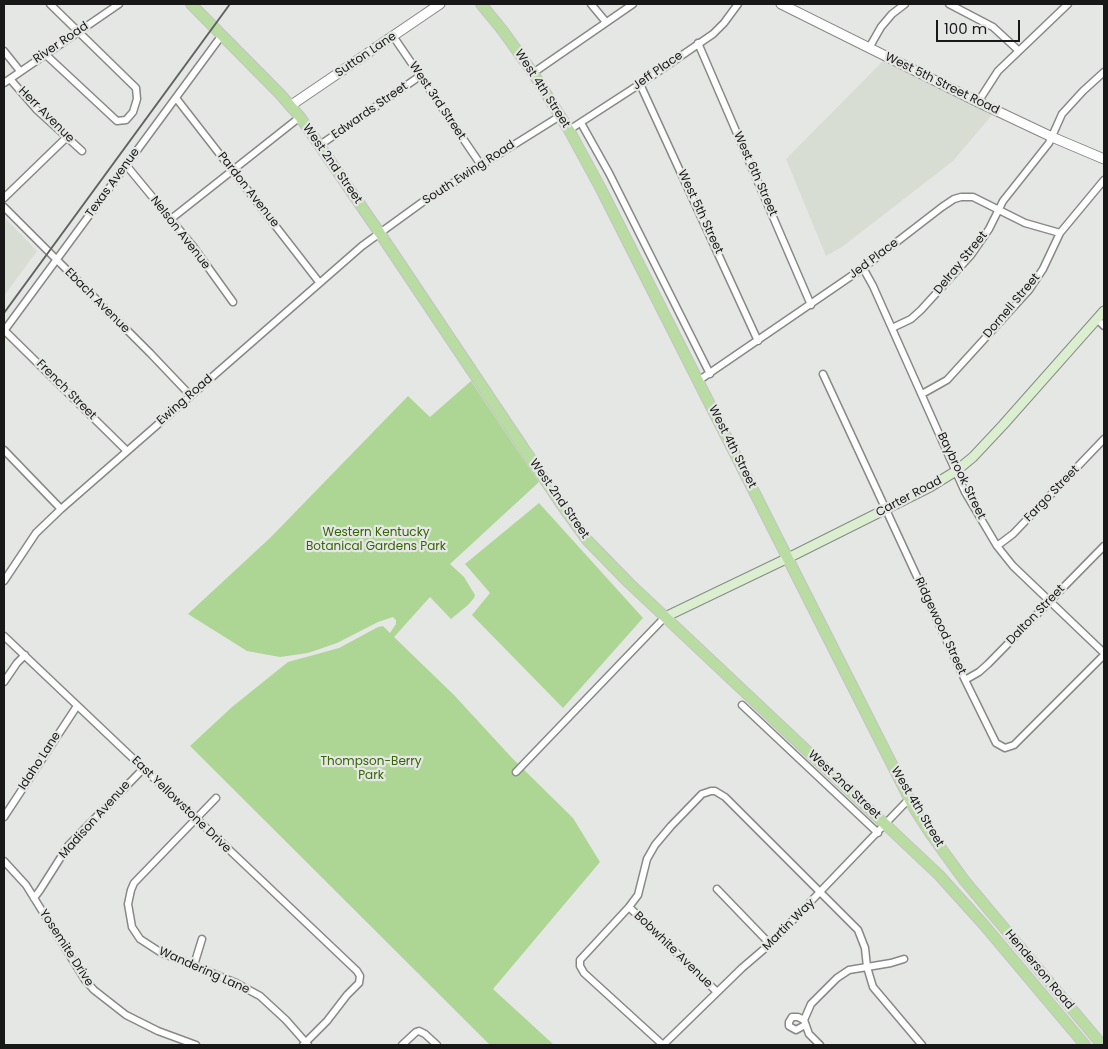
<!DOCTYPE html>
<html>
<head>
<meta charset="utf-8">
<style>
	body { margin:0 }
	#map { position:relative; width:1108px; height:1049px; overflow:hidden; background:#e5e7e4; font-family:Poppins,sans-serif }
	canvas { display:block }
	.frame { position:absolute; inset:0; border:5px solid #171817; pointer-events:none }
	.scale { position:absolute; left:936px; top:20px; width:84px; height:22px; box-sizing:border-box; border:2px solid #171817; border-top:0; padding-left:6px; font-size:15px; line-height:18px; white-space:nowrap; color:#171817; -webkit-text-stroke:4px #e5e7e4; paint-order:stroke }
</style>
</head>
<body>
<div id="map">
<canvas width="1108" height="1049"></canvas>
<div class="frame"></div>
<div class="scale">100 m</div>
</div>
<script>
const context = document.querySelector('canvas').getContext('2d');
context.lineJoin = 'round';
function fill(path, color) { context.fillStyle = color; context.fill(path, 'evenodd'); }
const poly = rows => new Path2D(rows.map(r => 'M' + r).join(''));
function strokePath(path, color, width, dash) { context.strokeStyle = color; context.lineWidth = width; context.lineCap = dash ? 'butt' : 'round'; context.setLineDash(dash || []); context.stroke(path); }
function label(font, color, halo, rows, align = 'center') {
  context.font = font + ' Poppins,sans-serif'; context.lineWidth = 4.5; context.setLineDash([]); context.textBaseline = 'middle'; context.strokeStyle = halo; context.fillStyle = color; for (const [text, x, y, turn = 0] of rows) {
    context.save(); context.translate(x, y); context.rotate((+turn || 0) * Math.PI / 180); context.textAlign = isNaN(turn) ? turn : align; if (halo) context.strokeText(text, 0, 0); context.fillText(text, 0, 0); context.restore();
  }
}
fill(poly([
	[883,61,992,115,953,161,842,247,826,256,786,159],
	[4,217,37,251,4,296]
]), '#d7ddd3');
fill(poly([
	[471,381,539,482,450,564,464,577,475,595,474,598,468,605,451,619,430,597,394,637,454,695,512,758,573,818,600,862,493,989,554,1045,490,1045,190,746,232,707,288,662,339,648,378,627,383,626,390,633,396,624,396,620,393,617,378,622,337,643,308,653,280,657,247,651,188,614,271,537,408,396,430,417],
	[539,503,643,618,563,708,472,615,490,593,465,564]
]), '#add594');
const minor = poly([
	[591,4,606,22],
	[949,4,993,27,1018,50],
	[393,36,481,165],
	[698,43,811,305],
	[869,48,881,27,892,14,905,4],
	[4,51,20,71],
	[45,54,117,121,126,120,133,112,137,99,136,88,50,4],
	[533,73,633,4],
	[10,79,37,110,82,151],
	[4,83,119,4],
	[640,84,758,341],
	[176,98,319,282],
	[978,102,998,71,1068,4],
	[581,123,609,173,710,374],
	[569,130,640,84,713,34,724,23,738,4],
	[320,145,420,76],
	[126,165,192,245,233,302],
	[4,198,67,137],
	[4,207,150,353,190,395],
	[171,219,300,117],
	[863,268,873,286,965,492,997,546,1013,566,1104,653],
	[1097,319,1104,326],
	[892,328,911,319,921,310,971,255,989,229,1003,201,1049,143,1062,114,1083,91,1104,72],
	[4,330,127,451],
	[4,331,222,35],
	[823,374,965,680,996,743,1005,748,1014,745,1104,655],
	[698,381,863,268,942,207,954,199,961,197,973,197,1025,223,1060,233],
	[922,394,947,380,1029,290,1043,269,1060,233,1104,180],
	[4,450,61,509],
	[997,546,1013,534,1104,439],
	[4,581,36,533,61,509,362,246,424,201,560,116],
	[4,636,357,971,360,976,359,983,347,995,327,1021,303,1045],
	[965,680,979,672,988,664,1104,546],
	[4,682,17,663,25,655],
	[742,705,878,833],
	[516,772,665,617],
	[216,798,134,883,131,890,128,904,132,927,140,939,160,952,236,983,260,996,286,1020,308,1045],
	[4,817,77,706],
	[4,861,26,885,85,980,94,990,126,1015,158,1031,196,1045],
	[717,889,770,944],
	[34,898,40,890,68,846,143,769],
	[629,907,717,992],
	[194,965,202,939],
	[804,1020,798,1017,792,1017,789,1022,789,1026,796,1030,805,1025],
	[402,1045,416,1032,419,1031,425,1034,437,1045],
	[663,1045,584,973,580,966,580,960,629,907,638,895,647,859,655,845,671,826,702,794,711,791,715,791,725,797,858,930,865,948,867,967,873,987,922,1045],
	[663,1045,742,968,770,944,909,799],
	[820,1045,809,1034,804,1020,811,1004,837,978,849,970,891,963,904,959]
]);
const tertiary = poly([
	[781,4,978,102,1052,137,1104,159],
	[290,106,440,4]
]);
const secondary = poly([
	[665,617,788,558,930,487,956,471,973,457,1003,425,1104,311]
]);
const primary = poly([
	[191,4,280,94,300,117,379,232,561,504,587,540,629,583,939,875,984,925,1085,1045],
	[481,4,503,31,533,73,569,130,601,189,914,808,930,833,964,880,1102,1045]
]);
strokePath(minor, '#878986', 9);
strokePath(tertiary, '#878986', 11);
strokePath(secondary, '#878986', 11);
strokePath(primary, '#c3c3c3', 12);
strokePath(minor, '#fff', 6);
strokePath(tertiary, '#fff', 9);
strokePath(secondary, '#dceed0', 9);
strokePath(primary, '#b9dca2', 10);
strokePath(poly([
	[4,313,230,4]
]), '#616361', 2);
label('12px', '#171817', '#e5e7e4', [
	["River Road",61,43,-34],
	["Sutton Lane",366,55,-34],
	["Jeff Place",658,71,-35],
	["West 5th Street Road",942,84,26],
	["West 4th Street",542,89,57],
	["West 3rd Street",437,101,56],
	["Edwards Street",370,111,-35],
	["Herr Avenue",46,115,45],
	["West 2nd Street",332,164,55],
	["South Ewing Road",469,173,-33],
	["West 6th Street",755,174,66],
	["Texas Avenue",113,183,-54],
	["Pardon Avenue",248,190,52],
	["West 5th Street",700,212,65],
	["Nelson Avenue",180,233,52],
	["Jed Place",874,259,-37],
	["Delray Street",961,263,-51],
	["Ebach Avenue",97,301,45],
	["Dornell Street",1012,306,-50],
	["French Street",66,390,45],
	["Ewing Road",185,400,-41],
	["West 4th Street",732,447,63],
	["Baybrook Street",961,476,64],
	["Fargo Street",1052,494,-46],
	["Carter Road",909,497,-28],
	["West 2nd Street",559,499,55],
	["Dalton Street",1036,615,-46],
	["Ridgewood Street",940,626,65],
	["Idaho Lane",40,761,-57],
	["West 2nd Street",844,785,43],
	["East Yellowstone Drive",181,805,44],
	["West 4th Street",917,807,59],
	["Madison Avenue",95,820,-48],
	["Martin Way",789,925,-45],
	["Yosemite Drive",66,948,57],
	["Bobwhite Avenue",673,950,44],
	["Henderson Road",1039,970,50],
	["Wandering Lane",204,971,24]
]);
label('12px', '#366504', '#e5e7e4', [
	["Western Kentucky",376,533],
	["Botanical Gardens Park",376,547],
	["Thompson-Berry",371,762],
	["Park",371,776]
]);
</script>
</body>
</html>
